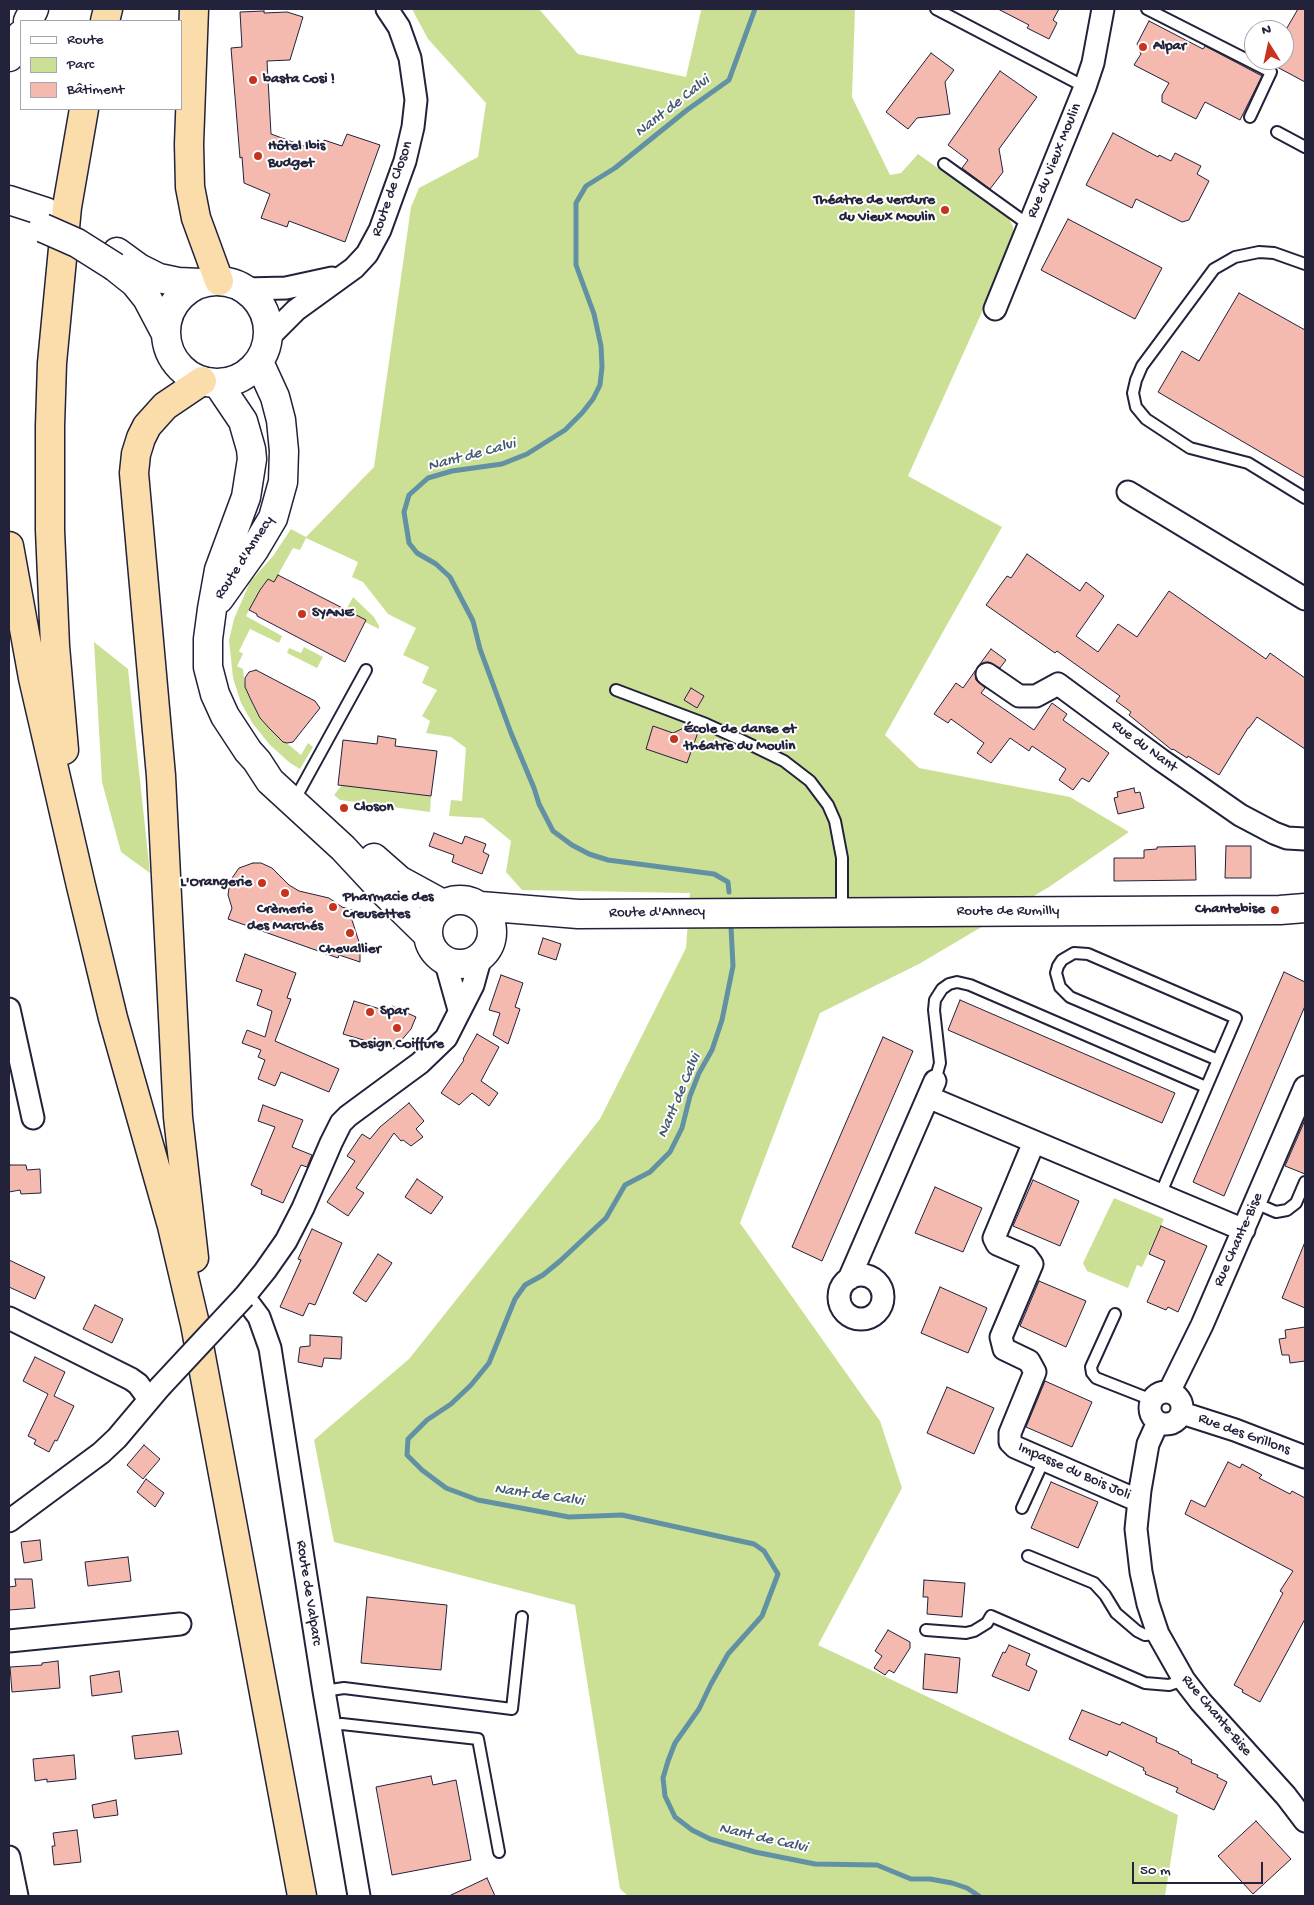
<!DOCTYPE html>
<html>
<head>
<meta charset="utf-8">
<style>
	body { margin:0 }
	#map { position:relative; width:1314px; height:1905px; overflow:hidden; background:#fff; font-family:"Gochi Hand",sans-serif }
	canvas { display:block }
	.frame { position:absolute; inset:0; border:10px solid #22223b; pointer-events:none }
	.legend { position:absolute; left:20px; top:20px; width:162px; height:90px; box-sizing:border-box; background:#fff; border:1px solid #a7a7b1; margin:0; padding:6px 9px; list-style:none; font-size:15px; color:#22223b }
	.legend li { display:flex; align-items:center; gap:10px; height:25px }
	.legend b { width:25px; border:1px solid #a7a7b1 }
	.north { position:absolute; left:1244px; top:20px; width:50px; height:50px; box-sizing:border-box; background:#fff; border:1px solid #a7a7b1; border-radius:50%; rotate:350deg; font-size:14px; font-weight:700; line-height:20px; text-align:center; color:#22223b }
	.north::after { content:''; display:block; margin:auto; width:18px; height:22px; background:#c8321e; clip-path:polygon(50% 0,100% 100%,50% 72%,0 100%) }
	.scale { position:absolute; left:1132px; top:1862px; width:131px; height:22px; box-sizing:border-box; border:2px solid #22223b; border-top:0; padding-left:6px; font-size:15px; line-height:18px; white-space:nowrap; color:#22223b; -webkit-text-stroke:4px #fff; paint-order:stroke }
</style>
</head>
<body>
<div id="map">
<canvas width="1314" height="1905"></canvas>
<div class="frame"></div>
<ul class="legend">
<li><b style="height:6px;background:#fff"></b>Route</li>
<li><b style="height:14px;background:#cce095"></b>Parc</li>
<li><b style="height:14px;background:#f4baaf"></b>Bâtiment</li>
</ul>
<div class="north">N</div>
<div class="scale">50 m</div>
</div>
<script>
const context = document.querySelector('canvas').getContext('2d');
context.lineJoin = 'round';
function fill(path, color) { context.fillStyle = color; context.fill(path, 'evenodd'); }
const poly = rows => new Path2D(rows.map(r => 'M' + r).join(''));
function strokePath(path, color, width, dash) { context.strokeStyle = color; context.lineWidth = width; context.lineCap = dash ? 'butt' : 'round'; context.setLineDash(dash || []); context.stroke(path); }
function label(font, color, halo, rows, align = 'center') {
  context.font = font + ' "Gochi Hand",sans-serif'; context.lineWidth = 4; context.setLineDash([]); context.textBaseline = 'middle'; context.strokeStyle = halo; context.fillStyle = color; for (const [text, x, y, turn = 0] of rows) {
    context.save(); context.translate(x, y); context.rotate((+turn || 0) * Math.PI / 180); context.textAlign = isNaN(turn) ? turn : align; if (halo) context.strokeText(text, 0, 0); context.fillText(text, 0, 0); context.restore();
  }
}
fill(poly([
	[412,9,539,9,578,54,686,77,701,11,699,9,855,9,852,97,890,175,901,173,918,154,1009,219,1013,226,1014,241,908,476,1002,527,885,735,919,768,1070,797,1129,832,1049,887,919,964,820,1013,740,1223,880,1421,902,1488,818,1645,1178,1815,1165,1896,628,1896,620,1889,575,1605,334,1542,314,1440,409,1359,600,1119,686,948,690,893,522,890,506,872,511,841,483,818,449,816,451,800,462,801,466,748,451,737,426,733,430,721,422,716,437,690,422,683,429,667,403,655,416,628,388,614,363,582,352,577,358,562,306,538,300,550,293,548,274,582,268,579,260,590,246,616,282,636,279,643,250,629,239,651,243,654,237,666,243,669,245,687,251,700,260,717,270,729,301,755,308,743,313,747,300,769,290,763,270,745,253,724,241,703,233,678,229,640,234,619,250,582,273,556,291,529,306,537,374,467,411,207,419,188,478,157,486,103,428,39],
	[353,597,374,617,379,626,379,629,365,622,366,620,346,610],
	[94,642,128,669,150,873,121,852,102,782],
	[304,647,323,657,317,668,287,653,289,648,301,653],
	[342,785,431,796,430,812,340,800,334,795],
	[1114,1198,1164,1219,1142,1267,1137,1265,1128,1288,1087,1271,1083,1263]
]), '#cce095');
strokePath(poly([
	[729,892,728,882,714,874,608,860,589,854,572,845,553,831,539,804,534,788,511,733,480,649,473,621,450,577,436,564,417,553,409,543,404,512,409,495,428,478,452,471,502,464,527,454,565,430,582,413,593,399,600,385,602,367,601,346,594,314,576,265,576,203,586,186,615,168,687,110,729,80,755,9],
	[731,927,733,966,722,1020,712,1050,699,1073,690,1096,682,1128,670,1152,650,1172,625,1185,606,1218,560,1261,543,1275,525,1285,515,1299,489,1363,471,1385,451,1404,427,1420,408,1439,407,1455,422,1470,446,1488,478,1500,569,1517,622,1515,754,1544,764,1551,778,1574,762,1616,728,1654,711,1684,699,1709,675,1743,668,1761,663,1778,665,1796,675,1817,692,1830,710,1839,755,1852,815,1864,877,1865,911,1879,930,1879,952,1883,967,1888,979,1896]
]), '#6291a4', 5);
const building = poly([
	[998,9,1059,9,1053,20,1057,23,1049,39,1027,28,1029,25,998,9],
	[1298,9,1305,9,1305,82,1264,60,1284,60,1284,33,1298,9],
	[264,11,264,13,287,12,303,17,290,60,267,61,271,134,312,149,314,142,323,145,324,140,342,146,347,134,380,145,345,242,289,221,287,227,261,218,270,194,244,183,242,157,240,158,231,48,242,47,240,12,264,11],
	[1149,21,1203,49,1205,46,1262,76,1240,120,1205,102,1196,119,1162,102,1162,95,1169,83,1134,65,1141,54,1137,44,1149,21],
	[931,53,954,70,945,82,950,114,917,118,908,129,886,112,931,53],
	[1000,71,1037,97,999,149,1003,172,990,189,962,168,968,160,948,145,1000,71],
	[1113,133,1158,157,1159,155,1171,161,1175,153,1201,166,1197,174,1209,181,1189,220,1182,222,1136,199,1132,208,1086,185,1113,133],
	[1068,219,1162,268,1135,319,1041,270,1068,219],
	[1239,293,1305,330,1305,478,1158,392,1182,351,1199,361,1239,293],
	[1027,554,1080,591,1086,582,1104,596,1076,636,1098,652,1118,624,1137,637,1169,591,1266,659,1270,653,1305,678,1305,749,1257,717,1249,728,1248,728,1219,775,1188,756,1187,758,1173,749,1172,750,1129,715,1131,712,1116,701,1120,696,1057,651,1055,653,986,605,1007,576,1011,578,1027,554],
	[278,575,366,620,345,662,257,616,257,614,249,610,260,590,268,579,274,582,278,575],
	[991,649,1006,660,1000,668,988,662,980,664,991,649],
	[256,670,315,701,320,708,293,742,287,743,283,742,270,729,260,718,251,700,245,687,245,678,249,672,256,670],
	[975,671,976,680,985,688,981,693,1034,730,1052,703,1067,714,1063,720,1109,753,1089,782,1082,778,1073,790,1059,780,1066,769,1032,746,1029,751,1010,738,991,763,977,753,984,743,951,719,948,723,934,714,956,683,963,688,975,671],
	[691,688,704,696,697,708,684,700,691,688],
	[690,725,694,727,697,735,687,763,646,749,653,726,673,733,690,725],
	[378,736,396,739,395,746,437,751,431,796,338,785,343,740,377,744,378,736],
	[1134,788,1135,793,1140,792,1144,808,1118,814,1114,798,1118,797,1117,792,1134,788],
	[434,833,462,844,465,836,486,844,483,852,489,855,482,874,452,862,454,855,429,846,434,833],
	[1195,846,1196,880,1114,881,1114,858,1144,858,1144,850,1157,849,1157,847,1195,846],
	[1226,846,1251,846,1251,878,1225,878,1226,846],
	[253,863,261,863,272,868,289,885,299,891,329,898,342,907,355,911,352,920,360,945,360,962,339,955,338,958,228,919,232,908,228,895,230,881,239,868,253,863],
	[543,938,561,944,556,960,538,954,543,938],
	[245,954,296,973,287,998,291,999,275,1041,339,1069,329,1092,281,1072,275,1086,258,1079,265,1060,258,1057,261,1050,242,1043,247,1030,265,1037,272,1011,257,1005,262,990,236,981,245,954],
	[1284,972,1305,982,1305,1006,1224,1196,1193,1182,1284,972],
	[501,975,523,983,515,1007,520,1009,508,1044,493,1035,500,1013,489,1010,501,975],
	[960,1000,1175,1093,1162,1123,948,1030,960,1000],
	[354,1001,390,1012,392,1006,416,1017,411,1029,394,1049,343,1034,354,1001],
	[477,1034,499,1047,481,1081,498,1093,489,1106,472,1093,459,1105,441,1093,464,1060,463,1059,477,1034],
	[883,1037,913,1051,822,1261,792,1247,883,1037],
	[409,1103,424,1121,416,1129,423,1137,411,1146,403,1140,401,1141,394,1133,356,1188,364,1193,348,1216,327,1202,355,1161,347,1156,362,1134,370,1139,380,1127,409,1103],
	[263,1105,303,1120,292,1147,312,1155,307,1167,301,1165,283,1203,261,1194,262,1190,251,1185,275,1127,258,1121,263,1105],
	[1305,1120,1305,1174,1285,1166,1305,1120],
	[10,1165,26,1165,27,1170,40,1169,41,1193,21,1194,20,1190,9,1192,9,1167,10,1165],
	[417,1179,443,1197,431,1214,405,1197,417,1179],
	[1033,1180,1079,1201,1060,1246,1013,1226,1033,1180],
	[935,1187,982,1208,963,1252,915,1233,935,1187],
	[1161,1226,1207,1246,1178,1312,1168,1307,1166,1310,1147,1302,1165,1261,1149,1254,1161,1226],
	[312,1229,342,1243,315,1305,309,1303,303,1316,280,1307,301,1260,298,1259,312,1229],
	[1305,1242,1305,1308,1282,1298,1305,1242],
	[378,1254,392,1263,366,1302,353,1293,378,1254],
	[9,1260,45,1277,35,1299,9,1287,9,1260],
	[1039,1281,1086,1301,1066,1347,1020,1326,1039,1281],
	[940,1287,987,1308,968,1353,921,1333,940,1287],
	[95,1305,123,1319,112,1343,83,1329,95,1305],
	[1305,1327,1305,1361,1290,1363,1289,1355,1282,1355,1279,1339,1286,1338,1285,1330,1305,1327],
	[310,1335,342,1337,341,1359,324,1358,322,1367,298,1362,300,1347,310,1346,310,1335],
	[35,1357,65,1372,54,1396,74,1406,57,1441,55,1440,49,1452,34,1444,36,1440,28,1436,48,1394,23,1381,35,1357],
	[1045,1381,1092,1402,1072,1447,1026,1427,1045,1381],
	[947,1387,994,1408,974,1454,927,1433,947,1387],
	[144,1445,160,1459,143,1479,127,1465,144,1445],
	[1228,1462,1240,1468,1242,1464,1262,1475,1259,1478,1290,1494,1292,1491,1305,1498,1305,1619,1260,1702,1242,1692,1243,1690,1234,1685,1283,1593,1280,1591,1293,1571,1185,1514,1191,1500,1205,1507,1228,1462],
	[146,1479,164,1493,155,1507,137,1492,146,1479],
	[1051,1482,1098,1502,1078,1548,1031,1528,1051,1482],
	[40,1540,42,1560,24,1563,21,1542,40,1540],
	[128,1557,131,1581,88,1586,85,1562,128,1557],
	[15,1579,32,1579,35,1608,9,1610,9,1587,16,1586,15,1579],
	[924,1580,965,1583,962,1617,927,1614,928,1597,923,1597,924,1580],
	[367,1597,447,1605,441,1670,361,1663,367,1597],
	[888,1630,910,1642,910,1648,894,1673,889,1670,885,1675,874,1668,882,1656,875,1651,888,1630],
	[1009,1645,1030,1654,1026,1665,1037,1671,1029,1691,992,1676,1003,1652,1005,1653,1009,1645],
	[925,1654,960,1658,957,1693,923,1689,925,1654],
	[58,1661,60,1688,12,1692,10,1667,42,1665,42,1663,58,1661],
	[119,1671,122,1692,92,1696,90,1676,119,1671],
	[1082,1710,1120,1725,1122,1722,1157,1738,1156,1742,1179,1752,1178,1753,1192,1760,1191,1763,1218,1775,1217,1777,1227,1782,1214,1810,1176,1792,1178,1788,1145,1774,1146,1772,1143,1770,1144,1768,1109,1751,1107,1756,1069,1739,1082,1710],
	[178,1731,182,1754,135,1759,132,1736,178,1731],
	[74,1755,76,1779,47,1782,47,1779,35,1781,33,1759,74,1755],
	[431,1776,433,1785,456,1780,471,1860,392,1875,376,1787,431,1776],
	[116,1800,118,1815,94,1818,92,1805,116,1800],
	[1256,1821,1291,1859,1253,1894,1218,1856,1256,1821],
	[77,1830,81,1862,54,1865,52,1846,55,1846,53,1833,77,1830],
	[487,1878,495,1896,449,1896,487,1878]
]);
fill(building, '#f4baaf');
strokePath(building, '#22223b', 1);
const lane = poly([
	[936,9,1085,87],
	[1147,9,1271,72,1250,117],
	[1277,132,1305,147],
	[944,164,1029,225],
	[1305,264,1274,253,1259,252,1235,257,1214,269,1142,366,1136,380,1133,393,1136,407,1146,419,1190,448,1248,463,1305,498],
	[616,690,706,724,739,739,784,761,810,781,828,805,835,821,842,858,842,910],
	[300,790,366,670],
	[935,1081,940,1063,934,1010,935,1000,942,989,949,984,957,982,970,985,1206,1087],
	[1160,1195,1236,1018,1088,954,1074,953,1062,960,1058,966,1056,973,1060,987,1070,997,1218,1060],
	[1255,1203,1276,1212,1287,1210,1296,1203,1305,1182],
	[1115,1314,1091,1367,1092,1373,1096,1378,1152,1400],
	[1022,1508,1044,1460],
	[1028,1556,1094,1583,1105,1595,1116,1613,1137,1631,1145,1635,1158,1634],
	[926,1630,966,1633,974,1631,987,1623,991,1616,1145,1683,1169,1685,1184,1680],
	[324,1691,344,1688,512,1709,522,1617],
	[329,1726,342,1724,478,1739,499,1852]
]);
const street = poly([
	[246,289,286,288,332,278],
	[995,309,1085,87,1093,63,1103,9],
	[269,337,296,310,354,268,367,254,380,230,405,161,413,127,416,100,410,58,399,27,387,9],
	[1128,492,1305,599],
	[987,674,1019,696,1036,696,1058,684,1161,760,1240,815,1274,833,1287,838,1305,839],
	[445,960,459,1010],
	[9,1009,33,1118],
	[928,1097,1244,1230],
	[1034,1142,994,1238,997,1244,1027,1257,1032,1264,1001,1337,1004,1349,1029,1361,1035,1372,1010,1433,1010,1442,1015,1447,1139,1501],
	'839 1297a22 22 0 1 1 44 0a22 22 0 1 1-44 0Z',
	[849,1279,935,1081],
	[9,1318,131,1379,138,1384,149,1399],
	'1150 1408a16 16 0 1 1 32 0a16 16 0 1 1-32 0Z',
	[1169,1392,1202,1325,1305,1087],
	[1182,1413,1235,1430,1305,1457],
	[1158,1422,1148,1444,1140,1490,1136,1529,1141,1572,1148,1604,1158,1634,1184,1680,1201,1702,1286,1796,1305,1821],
	[9,1521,101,1453,117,1438,160,1387],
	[9,1641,180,1624],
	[9,1857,17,1896],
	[359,1896,324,1691,270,1348,259,1317,244,1297,265,1271,286,1241,303,1208,331,1143,341,1123,348,1116,420,1063,446,1038,473,985,481,956]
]);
const secondary = poly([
	[28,21,34,9],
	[9,57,21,35],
	[9,200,46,212],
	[117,252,139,268,159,278,178,282,201,283],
	[115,267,135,283,147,298,166,334],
	'166 332a51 51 0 1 1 102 0a51 51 0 1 1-102 0Z',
	[218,384,243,421,251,449,252,459,246,497,219,570,212,609,208,639,208,667,215,694,225,716,248,751,257,761,270,781,343,848,383,891,428,935],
	[219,599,254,550,273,518,283,482,284,451,281,420,275,397,259,362],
	[374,858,399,880,443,904],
	'428 932a32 32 0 1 1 64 0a32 32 0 1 1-64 0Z',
	[480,906,578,914,1280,910,1305,908]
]);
const highway = poly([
	[194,9,189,144,190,187,196,218,219,281],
	[105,21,108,9],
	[9,546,33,678,81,886,113,1018,172,1226,195,1324,302,1896],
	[64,750,55,646,50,530,50,426,52,363,67,207,84,109],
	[194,1258,178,1117,161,776,134,473,136,454,141,438,147,426,165,406,202,381]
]);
strokePath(lane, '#22223b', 14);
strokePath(street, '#22223b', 25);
strokePath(secondary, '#22223b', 31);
strokePath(highway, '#22223b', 31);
strokePath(lane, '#fff', 10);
strokePath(street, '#fff', 21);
strokePath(secondary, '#fff', 28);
strokePath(highway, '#fbddab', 28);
const streetBridge = poly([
	[160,1387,244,1297]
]);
const secondaryBridge = poly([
	[43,228,77,243,115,267]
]);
strokePath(streetBridge, '#22223b', 25, []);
strokePath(secondaryBridge, '#22223b', 31, []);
strokePath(streetBridge, '#fff', 21);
strokePath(secondaryBridge, '#fff', 28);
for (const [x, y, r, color] of [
	[1143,47,5,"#c8321e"],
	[253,80,5,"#c8321e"],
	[258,156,5,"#c8321e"],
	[945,210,5,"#c8321e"],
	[302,614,5,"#c8321e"],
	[674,739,5,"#c8321e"],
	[344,808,5,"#c8321e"],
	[262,883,5,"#c8321e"],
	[285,893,5,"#c8321e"],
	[333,907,5,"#c8321e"],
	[1275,910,5,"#c8321e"],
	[350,933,5,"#c8321e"],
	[370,1012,5,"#c8321e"],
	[397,1028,5,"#c8321e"]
]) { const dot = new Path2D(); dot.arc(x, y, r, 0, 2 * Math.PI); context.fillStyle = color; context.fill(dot); strokePath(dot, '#fff', 2); }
label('bold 15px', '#22223b', '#fff', [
	["Alpar",1153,47],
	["basta Cosi !",263,80],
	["Hôtel Ibis",268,147],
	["Budget",268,164],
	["Théatre de verdure",935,201,"right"],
	["du Vieux Moulin",935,218,"right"],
	["SYANE",312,614],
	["École de danse et",684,730],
	["théatre du Moulin",684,747],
	["Closon",354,808],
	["L'Orangerie",252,883,"right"],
	["Pharmacie des",343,898],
	["Creusettes",343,915],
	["Crèmerie",285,910,"center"],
	["des Marchés",285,927,"center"],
	["Chantebise",1265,910,"right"],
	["Chevallier",350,950,"center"],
	["Spar",380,1012],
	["Design Coiffure",397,1045,"center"]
], 'left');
label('15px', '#22223b', '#fff', [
	["Rue du Vieux Moulin",1055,161,-68],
	["Route de Closon",393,189,-71],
	["Route d'Annecy",245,558,-57],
	["Rue du Nant",1144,747,36],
	["Route de Rumilly",1008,912],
	["Route d'Annecy",657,913,-1],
	["Rue Chante-Bise",1239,1240,-66],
	["Rue des Grillons",1244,1435,20],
	["Impasse du Bois Joli",1074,1472,24],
	["Route de Valparc",308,1593,81],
	["Rue Chante-Bise",1216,1716,50]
]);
label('italic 16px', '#425a70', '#fff', [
	["Nant de Calvi",673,107,-38],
	["Nant de Calvi",472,456,-15],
	["Nant de Calvi",680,1096,-67],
	["Nant de Calvi",539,1496,8],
	["Nant de Calvi",763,1839,13]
]);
</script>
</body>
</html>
